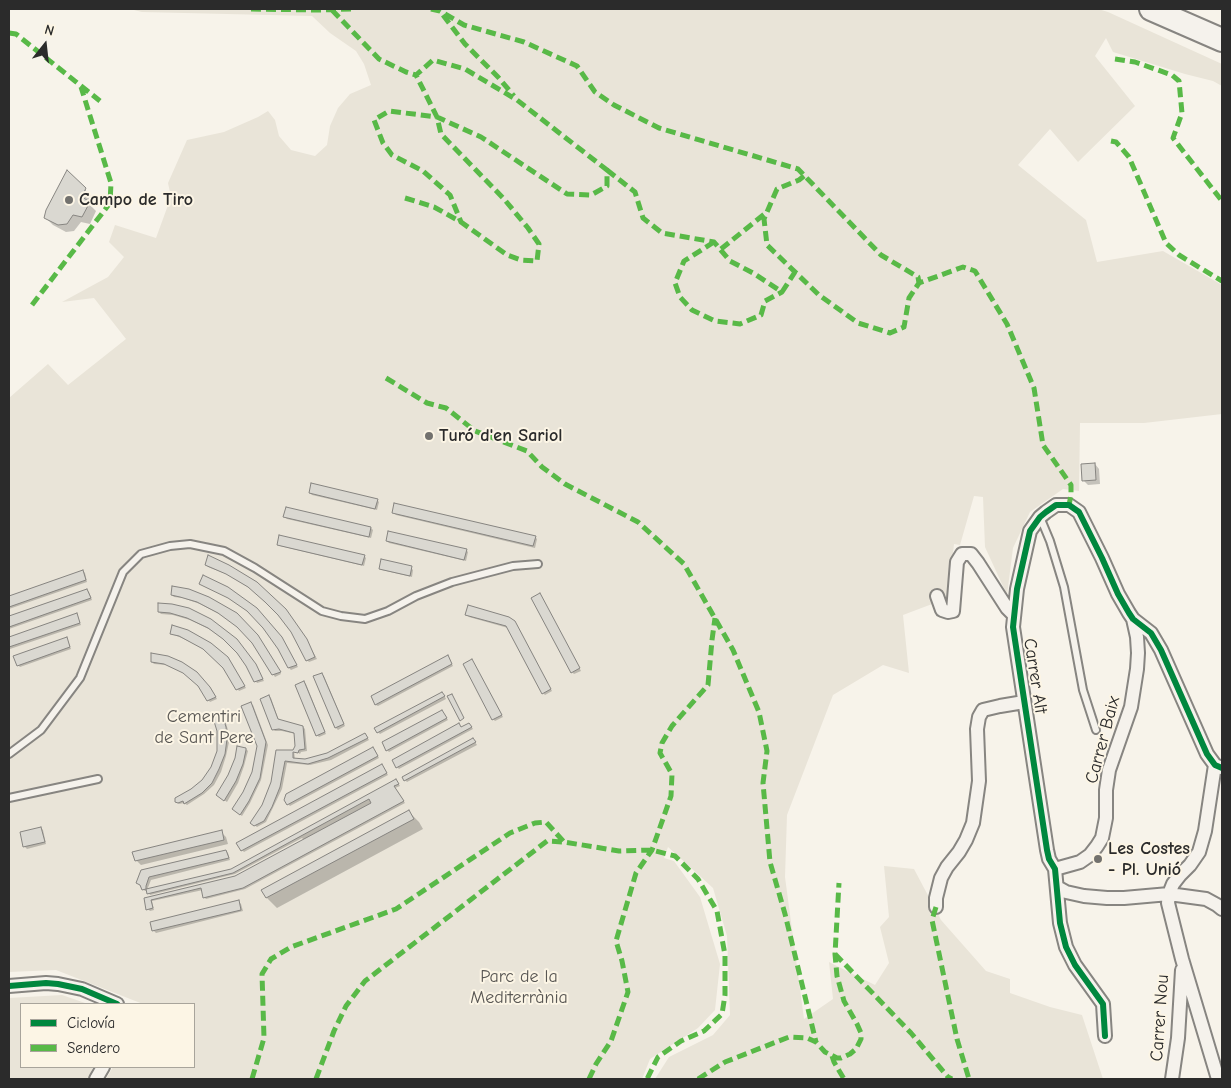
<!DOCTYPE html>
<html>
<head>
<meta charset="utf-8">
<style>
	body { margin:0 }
	#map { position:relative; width:1231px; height:1088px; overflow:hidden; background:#f7f3ea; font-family:"Comic Neue",sans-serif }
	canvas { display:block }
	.frame { position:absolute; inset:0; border:10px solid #2b2b2b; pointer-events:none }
	.legend { position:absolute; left:20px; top:1003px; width:175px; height:65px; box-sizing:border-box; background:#fcf5e5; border:1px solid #a8a49b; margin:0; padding:6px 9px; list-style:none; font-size:15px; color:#2b2b2b }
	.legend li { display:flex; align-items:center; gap:10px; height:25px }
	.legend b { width:25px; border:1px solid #a8a49b }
	.north { position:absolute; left:20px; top:20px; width:50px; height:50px; -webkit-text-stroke:4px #fcf5e5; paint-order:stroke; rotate:16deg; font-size:14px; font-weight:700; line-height:20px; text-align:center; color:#2b2b2b }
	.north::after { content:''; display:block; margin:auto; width:18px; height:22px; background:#2b2b2b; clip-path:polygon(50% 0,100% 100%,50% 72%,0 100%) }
</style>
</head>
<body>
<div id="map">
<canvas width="1231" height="1088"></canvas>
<div class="frame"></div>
<ul class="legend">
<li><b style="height:6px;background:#00873e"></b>Ciclovía</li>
<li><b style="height:6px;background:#58b947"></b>Sendero</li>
</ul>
<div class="north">N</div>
</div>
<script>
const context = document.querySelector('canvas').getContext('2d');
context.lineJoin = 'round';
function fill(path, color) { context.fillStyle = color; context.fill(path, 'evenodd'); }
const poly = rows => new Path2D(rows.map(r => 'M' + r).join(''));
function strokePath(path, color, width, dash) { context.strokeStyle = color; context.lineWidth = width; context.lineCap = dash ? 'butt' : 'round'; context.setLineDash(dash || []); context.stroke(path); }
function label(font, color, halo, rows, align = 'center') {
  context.font = font + ' "Comic Neue",sans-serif'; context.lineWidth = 4; context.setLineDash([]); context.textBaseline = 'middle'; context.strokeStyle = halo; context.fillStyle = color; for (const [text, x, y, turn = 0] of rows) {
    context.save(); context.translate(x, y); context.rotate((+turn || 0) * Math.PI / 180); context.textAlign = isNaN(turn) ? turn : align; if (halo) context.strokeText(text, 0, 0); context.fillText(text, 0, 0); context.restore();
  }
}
fill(poly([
	[130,9,1098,9,1108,12,1222,64,1222,86,1213,81,1185,74,1113,52,1106,38,1095,56,1135,106,1078,162,1050,129,1018,165,1086,220,1097,262,1163,251,1222,285,1222,414,1144,423,1080,423,1079,491,1063,489,1030,512,1013,548,1007,595,985,547,983,497,974,496,960,545,954,544,948,598,903,615,909,673,883,665,833,695,787,815,785,877,804,1019,833,999,829,962,875,985,889,963,880,927,889,917,884,866,914,869,941,920,986,971,1010,979,1010,993,1050,1007,1082,1015,1103,1079,655,1079,669,1057,713,1035,730,1015,727,936,713,888,668,847,664,858,674,861,700,897,720,964,715,1010,698,1028,650,1059,642,1079,106,1079,113,1067,194,1067,194,1004,143,1004,56,970,9,972,9,398,48,364,68,385,126,339,94,298,62,302,108,277,124,257,109,242,115,225,156,238,171,197,168,183,187,140,224,132,258,117,268,111,275,120,279,136,291,150,315,156,327,145,330,126,338,108,350,94,371,85,364,64,356,51,330,33,312,16,142,12],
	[62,995,88,1004,21,1004,21,1067,93,1067,88,1079,9,1079,9,998]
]), '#e9e4d8');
fill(poly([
	[68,172,92,197,89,204,96,211,90,224,81,222,74,231,66,232,53,225,46,218],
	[1095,464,1099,469,1100,484,1088,485,1084,481],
	[310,493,377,500,379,502,377,510,312,495],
	[394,513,535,537,537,539,535,548,396,515],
	[285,517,371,528,373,530,371,538,287,519],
	[387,541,466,550,468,552,466,561,389,543],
	[278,544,364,556,366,558,364,566,280,546],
	[209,557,229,566,257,583,287,612,308,643,317,659,309,662,307,660,292,632,279,614,268,603,251,589,229,575,208,567,206,565],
	[380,568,411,568,413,570,412,577,382,570],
	[83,571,85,573,87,582,9,609,9,597],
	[87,590,89,592,92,600,9,629,9,618],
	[189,590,260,639,281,674,275,677,253,643,240,628,221,615,200,604,183,598,174,597,172,595],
	[541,597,581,671,574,674,572,672],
	[160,604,211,620,257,667,264,681,257,683,238,652,226,641,211,630,190,620,173,615,161,614,159,612],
	[77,615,78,617,81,625,10,649,9,648,9,638],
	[467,615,516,624,552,691,545,695,543,693,508,628,469,617],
	[173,627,229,661,246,688,239,691,224,667,206,650,182,638,174,635,172,633],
	[264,627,283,640,298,667,291,670,289,668,279,648],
	[66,639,68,641,71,649,20,667,18,665],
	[152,655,168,657,182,663,196,673,212,690,217,699,210,702,199,686,187,674,167,665,154,664,152,662],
	[449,658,453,666,378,706,376,705,372,697],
	[472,661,503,717,495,721,493,719],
	[322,674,324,676,345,726,338,730,336,728],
	[304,682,306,684,326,734,319,737,317,735],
	[444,695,446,699,380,734,378,732],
	[269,696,271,698,279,721,303,727,305,729,307,751,301,752,300,754,297,752,296,734,282,731,275,731,273,729],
	[251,704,253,705,268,745,261,780,250,803,242,816,235,811,253,772,258,746],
	[442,711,448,720,389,752,387,750],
	[222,715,224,717,228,730,229,742,226,756,221,772,214,785,204,794,187,805,184,803,179,804,176,802,203,780,212,768,218,751],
	[471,726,473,729,399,769,397,767,462,728],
	[367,737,369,740,331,760,310,765,287,763,282,789,266,822,257,827,252,823,263,806,272,782,277,751,292,752,294,753,294,751,295,759,305,760,327,755],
	[475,742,477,745,407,782,405,780],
	[246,749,248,751,244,766,238,783,227,802,220,797],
	[375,750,379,758,290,806,288,804],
	[384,768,388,775,244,852,242,850],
	[396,780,400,786,395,788,405,803,245,889,206,899,204,897,203,890,152,901,154,910,150,911,148,909,145,899,235,877,304,840,302,838,235,874,150,895,148,891,145,891,143,889,142,886,138,883,142,871,226,851,228,853,230,860,151,880,147,890,231,870],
	[409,812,419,822,423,829,277,908,267,898,263,891],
	[41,828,43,830,46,844,27,849,25,847],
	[221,832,226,837,228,844,141,865,136,860],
	[239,902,241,904,243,911,156,933,154,931]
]), '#0003');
const building = poly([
	[67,170,86,188,82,197,90,202,82,217,73,215,67,224,58,225,44,218,46,210,67,170],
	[1095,463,1096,480,1082,481,1081,464,1095,463],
	[311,483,378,499,375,509,309,493,311,483],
	[394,503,536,536,533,546,392,513,394,503],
	[286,507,371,527,369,537,283,517,286,507],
	[388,531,467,549,464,560,386,541,388,531],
	[279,535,365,555,362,565,277,545,279,535],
	[208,555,229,565,257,582,286,609,307,639,315,657,306,661,291,632,278,615,265,602,248,587,226,574,205,565,208,555],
	[381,559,412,566,410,576,379,569,381,559],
	[83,570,86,580,9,607,9,596,83,570],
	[203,575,228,587,257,608,282,637,297,665,288,668,278,649,263,628,247,611,228,598,199,584,203,575],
	[172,586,189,589,209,597,237,613,258,635,281,672,272,675,252,643,237,627,218,613,197,602,180,597,171,595,172,586],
	[87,589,91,598,9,627,9,616,87,589],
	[540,593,580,668,571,673,531,598,540,593],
	[158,603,172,604,189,608,211,619,237,639,256,664,263,679,254,682,246,666,237,653,223,639,208,628,187,618,170,613,158,612,158,603],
	[468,605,509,617,515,621,551,689,542,694,506,626,465,615,468,605],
	[77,613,80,623,9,647,9,637,77,613],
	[172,625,188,630,211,643,228,657,245,686,236,690,223,668,203,649,179,636,170,634,172,625],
	[67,637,70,647,17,666,13,656,67,637],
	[151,653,168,656,182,662,197,672,210,687,216,697,207,701,198,686,183,673,164,664,151,662,151,653],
	[448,655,452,664,375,705,371,696,448,655],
	[472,659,502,715,492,720,463,664,472,659],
	[322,673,344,724,335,728,313,676,322,673],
	[304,681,325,732,316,736,295,685,304,681],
	[442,692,445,696,377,733,374,728,442,692],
	[452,694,464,718,460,721,447,696,452,694],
	[269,695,278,719,303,726,305,749,299,750,298,753,293,752,293,758,305,759,327,753,365,733,368,738,328,758,308,764,285,761,280,787,272,807,264,821,254,826,250,823,262,805,271,782,276,750,293,750,295,746,294,733,279,729,272,730,260,699,269,695],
	[251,702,266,742,260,778,249,801,240,815,232,809,243,792,252,772,257,746,241,706,251,702],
	[442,710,447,718,386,751,382,742,442,710],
	[222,714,226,727,227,739,225,754,219,769,212,783,202,793,184,804,183,801,178,803,175,802,175,798,191,789,202,780,211,767,217,751,217,731,213,718,222,714],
	[459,723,461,727,469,723,472,727,396,768,392,760,459,723],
	[473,738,476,742,404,781,402,777,473,738],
	[237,746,246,748,246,750,243,764,236,781,224,801,216,795,228,775,235,758,237,746],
	[373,747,378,756,287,805,284,800,286,794,373,747],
	[382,764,387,773,241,851,236,843,382,764],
	[396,779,399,784,394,786,404,801,243,888,203,898,201,888,151,900,153,908,146,910,144,898,235,876,371,803,369,799,233,873,147,894,146,889,142,890,140,885,136,883,141,870,226,850,229,858,149,877,146,886,146,889,231,869,396,779],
	[409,810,414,819,266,898,261,890,409,810],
	[41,827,45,842,23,847,20,832,41,827],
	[222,830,224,840,135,861,132,852,222,830],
	[239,900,241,910,152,931,150,922,239,900]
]);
fill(building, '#dad8d1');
strokePath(building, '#878581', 1);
const lane = poly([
	[1040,517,1050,541,1064,587,1083,690,1096,730],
	[9,754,41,730,80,678,123,572,141,554,170,546,190,544,224,551,255,568,322,611,341,616,365,619,388,611,416,596,452,582,513,566,538,564],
	[9,798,98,779]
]);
const street = poly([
	[937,596,942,610,948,612,953,611,957,562,962,554,971,554,978,563,1007,608,1013,614],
	[1215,765,1205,831,1199,852,1190,865,1180,875,1173,884,1169,894,1168,903,1182,959,1218,1079],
	[1055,869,1080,862,1090,855,1097,846,1102,838,1106,818,1106,790,1109,770,1131,707,1137,669,1138,653,1137,637,1133,619],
	[1057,887,1066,892,1084,896,1107,898,1124,898,1169,894,1206,899,1217,905,1222,909],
	[936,907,936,898,941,878,947,867,959,852,966,840,973,823,979,781,977,729,979,717,983,710,1000,706,1024,702],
	[9,986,46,983,58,984,82,989,117,1004],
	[1105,1036,1103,1004,1075,965,1066,947,1060,923,1055,869,1049,859,1047,850,1013,627,1017,589,1030,531,1040,517,1046,512,1056,505,1069,505,1079,512,1102,558,1118,594,1129,613,1133,619,1151,633,1161,650,1207,754,1215,765,1222,768],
	[96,1079,103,1067],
	[1172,1079,1178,1038,1182,970]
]);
const highway = poly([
	[1151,9,1222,40]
]);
strokePath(lane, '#878581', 10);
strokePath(street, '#878581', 16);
strokePath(highway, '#878581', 26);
strokePath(lane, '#f5f2ec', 6);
strokePath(street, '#f5f2ec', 12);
strokePath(highway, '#f5f2ec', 22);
strokePath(poly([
	[251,9,317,10,351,9],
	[431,9,440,11,464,25,524,42,577,66,595,92,614,105,659,128,798,169,881,255,918,277,919,283],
	[332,10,379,59,406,72,416,75,433,60,465,69,517,100,607,170,607,186,591,195,567,194,481,137,437,117,389,111,374,120,383,143,392,155,423,171,450,195,461,222],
	[443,15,465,44,498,77,514,96],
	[9,33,16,34,100,101],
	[1115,59,1135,62,1172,75,1179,81,1182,113,1173,138,1222,201],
	[1111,141,1116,142,1129,157,1166,243,1179,255,1222,281],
	[607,170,635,192,643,218,662,233,714,242,730,261,753,273,782,292,795,272],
	[804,176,799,180,777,189,764,219,767,245,819,295,858,323,890,333,904,327,909,298,919,283,963,267,975,271,1007,324,1034,388,1043,445,1071,485,1071,495,1069,505],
	[405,198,434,207,461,222,507,255,521,260,537,261,539,244,528,228,504,199,441,134,437,117,416,75],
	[714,242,684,261,675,283,680,297,692,310,715,321,740,324,761,315,765,301,782,292],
	[721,249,767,212],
	[32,305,110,203,111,183,81,87],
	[386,378,427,403,446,408,475,431,527,451,542,467,565,484,638,522,684,564,733,650,759,712,767,751,763,783,770,862,785,914,816,1042],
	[936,907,932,920,957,1039,969,1079],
	[835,954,911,1033,948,1077,952,1079],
	[832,1056,834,1062,844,1079],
	[252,1079,264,1038,262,974,271,959,291,947,396,909,510,833,535,823,546,822,564,842],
	[316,1079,334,1031,346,1006,365,981,547,841,564,842,619,851,652,850,675,856,698,879,717,911,725,955,725,995,722,1014,704,1031,681,1041,658,1057,647,1079],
	[589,1079,596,1064,611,1041,628,992,622,961,616,941,636,873,652,850,671,796,672,774,660,753,662,743,672,726,708,685,712,640,715,618],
	[698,1079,725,1062,789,1037,807,1038,816,1042,825,1052,837,1058,841,1058,850,1054,856,1049,861,1039,861,1033,857,1024,844,1001,837,976,835,954,839,883]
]), '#58b947', 5, [10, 5]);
strokePath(poly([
	[9,986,46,983,58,984,82,989,117,1004],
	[1105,1036,1103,1004,1075,965,1066,947,1060,923,1055,869,1049,859,1047,850,1013,627,1017,589,1030,531,1040,517,1046,512,1056,505,1069,505,1079,512,1102,558,1118,594,1129,613,1133,619,1151,633,1161,650,1207,754,1215,765,1222,768]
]), '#00873e', 6);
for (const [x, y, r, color] of [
	[69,200,5,"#72716e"],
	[429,436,5,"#72716e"],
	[1098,859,5,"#72716e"]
]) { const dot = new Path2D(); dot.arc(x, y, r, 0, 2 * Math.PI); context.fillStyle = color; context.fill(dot); strokePath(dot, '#fcf5e5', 2); }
label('bold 18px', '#2b2b2b', '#fcf5e5', [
	["Campo de Tiro",79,200],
	["Turó d'en Sariol",439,436],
	["Les Costes",1108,849],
	["- Pl. Unió",1108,870]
], 'left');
label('18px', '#2b2b2b', '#fcf5e5', [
	["Carrer Alt",1035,676,81],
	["Carrer Baix",1103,740,-75],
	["Carrer Nou",1160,1018,-86]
]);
label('18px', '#585653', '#fcf5e5', [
	["Cementiri",204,717],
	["de Sant Pere",204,738],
	["Parc de la",519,977],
	["Mediterrània",519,998]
]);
</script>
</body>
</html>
